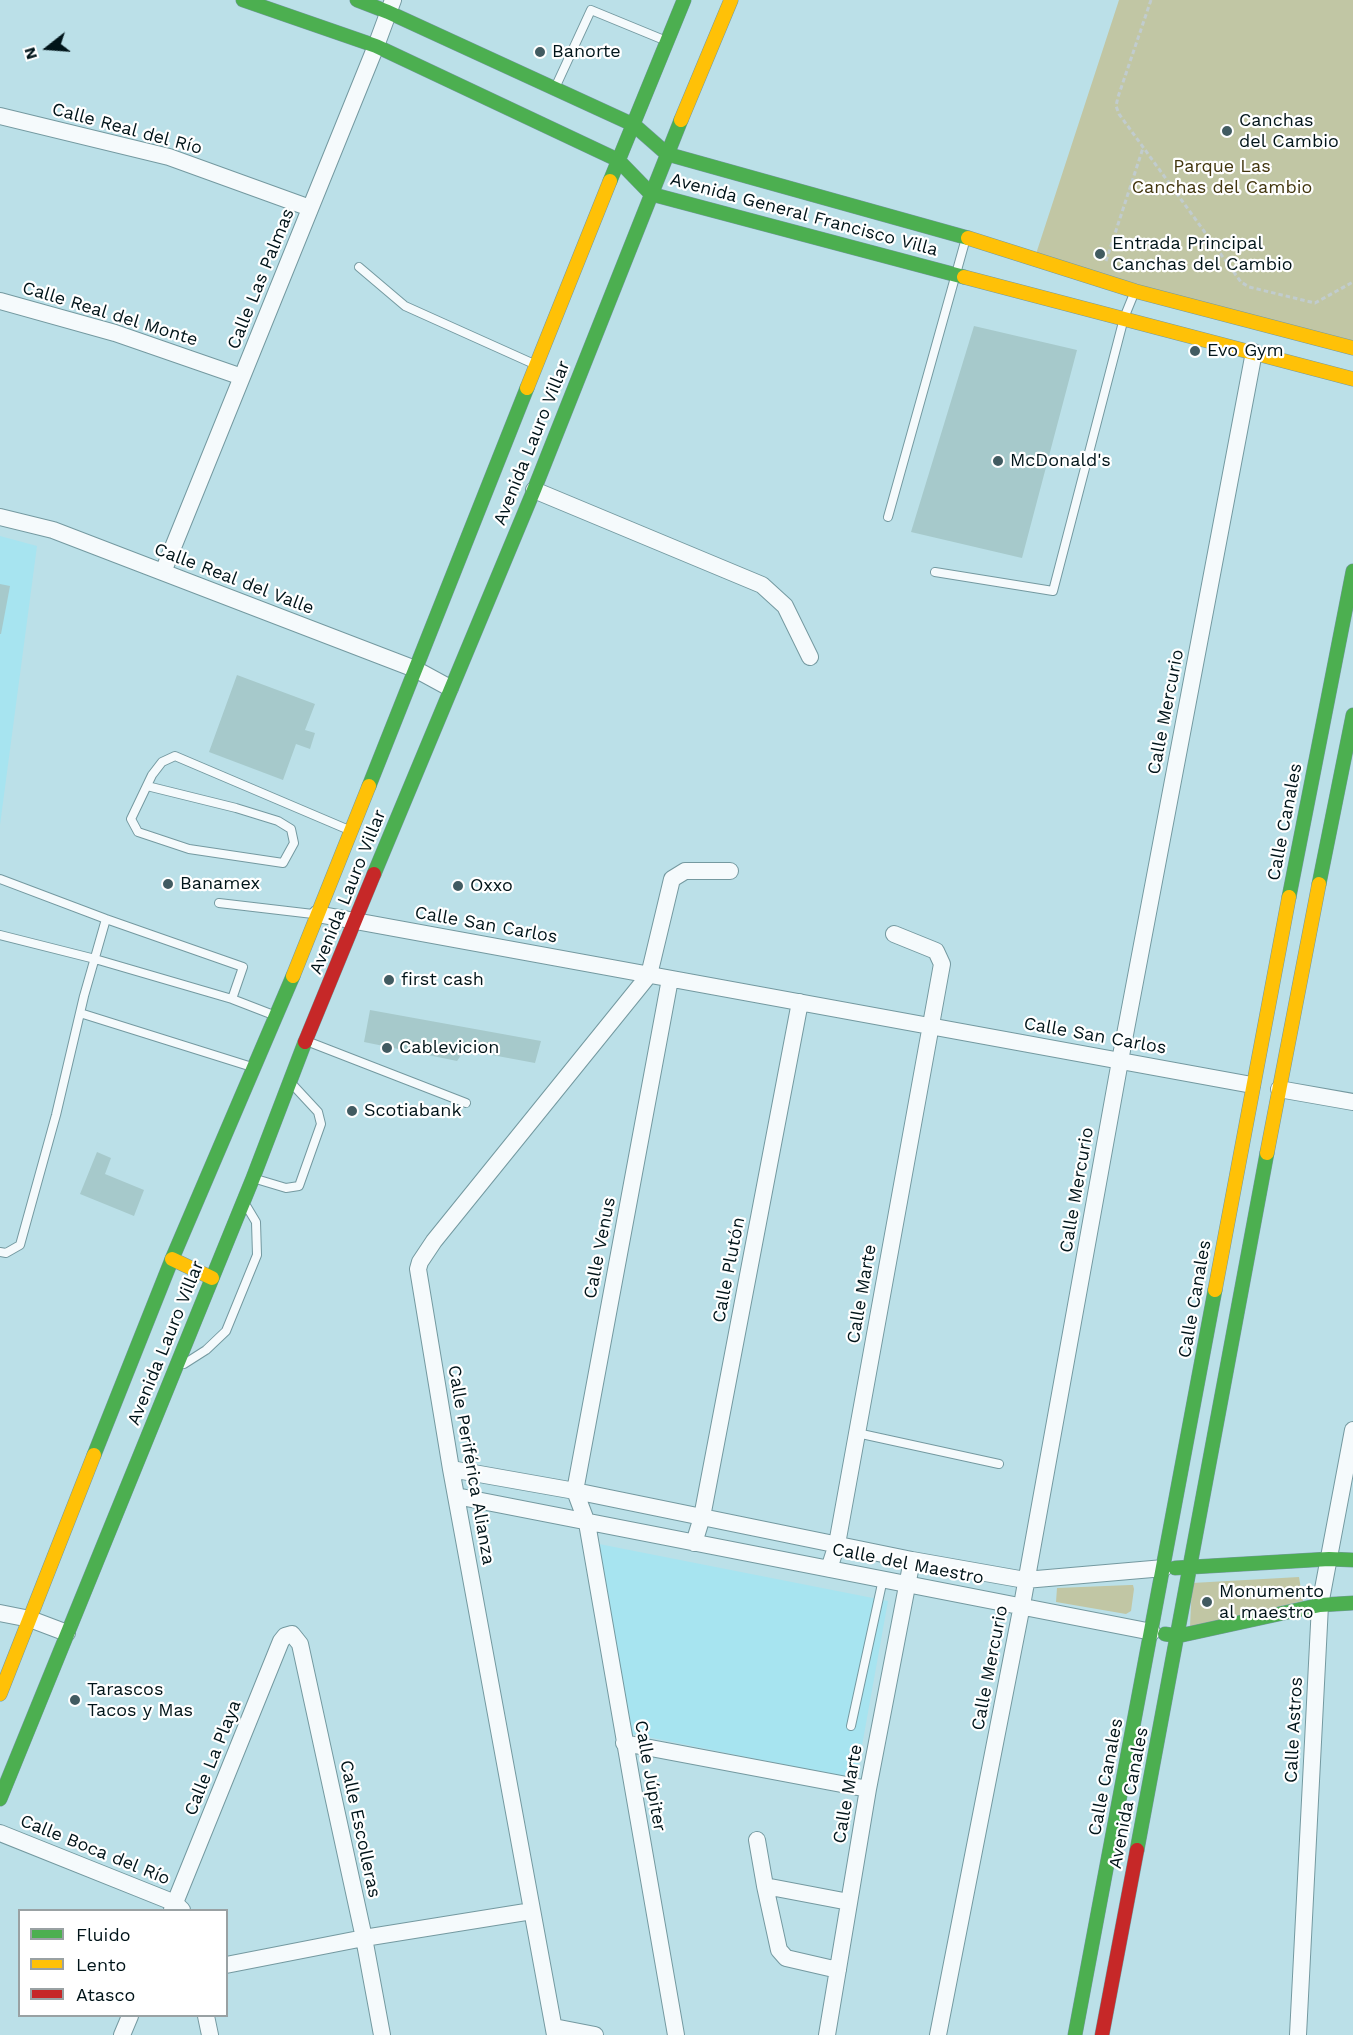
<!DOCTYPE html>
<html>
<head>
<meta charset="utf-8">
<style>
	body { margin:0 }
	#map { position:relative; width:1353px; height:2035px; overflow:hidden; background:#bbe0e8; font-family:"Work Sans",sans-serif }
	canvas { display:block }
	.legend { position:absolute; left:18px; top:1909px; width:210px; height:108px; box-sizing:border-box; background:#fff; border:2px solid #99a1a3; margin:0; padding:8px 10px; list-style:none; font-size:18px; color:#001419 }
	.legend li { display:flex; align-items:center; gap:12px; height:30px }
	.legend b { width:30px; border:2px solid #99a1a3 }
	.north { position:absolute; left:18px; top:18px; width:60px; height:60px; -webkit-text-stroke:4px #fff; paint-order:stroke; rotate:253deg; font-size:16px; font-weight:700; line-height:24px; text-align:center; color:#001419 }
	.north::after { content:''; display:block; margin:auto; width:21px; height:27px; background:#001419; clip-path:polygon(50% 0,100% 100%,50% 72%,0 100%) }
</style>
</head>
<body>
<div id="map">
<canvas width="1353" height="2035"></canvas>
<ul class="legend">
<li><b style="height:8px;background:#4caf50"></b>Fluido</li>
<li><b style="height:8px;background:#ffc107"></b>Lento</li>
<li><b style="height:8px;background:#c62828"></b>Atasco</li>
</ul>
<div class="north">N</div>
</div>
<script>
const context = document.querySelector('canvas').getContext('2d');
context.lineJoin = 'round';
function fill(path, color) { context.fillStyle = color; context.fill(path, 'evenodd'); }
const poly = rows => new Path2D(rows.map(r => 'M' + r).join(''));
function strokePath(path, color, width, dash) { context.strokeStyle = color; context.lineWidth = width; context.lineCap = dash ? 'butt' : 'round'; context.setLineDash(dash || []); context.stroke(path); }
function label(font, color, halo, rows, align = 'center') {
  context.font = font + ' "Work Sans",sans-serif'; context.lineWidth = 4.5; context.setLineDash([]); context.textBaseline = 'middle'; context.strokeStyle = halo; context.fillStyle = color; for (const [text, x, y, turn = 0] of rows) {
    context.save(); context.translate(x, y); context.rotate((+turn || 0) * Math.PI / 180); context.textAlign = isNaN(turn) ? turn : align; if (halo) context.strokeText(text, 0, 0); context.fillText(text, 0, 0); context.restore();
  }
}
fill(poly([
	[0,536,37,546,0,825],
	[599,1544,888,1601,856,1779,628,1733]
]), '#a7e4f0');
fill(poly([
	[1119,0,1353,0,1353,341,1034,260],
	[1299,1577,1303,1601,1190,1627,1192,1583],
	[1130,1585,1133,1585,1134,1589,1131,1611,1126,1614,1056,1602,1057,1588]
]), '#c1c6a4');
fill(poly([
	[974,326,1077,350,1022,558,911,532],
	[0,584,10,586,1,634,0,634],
	[237,675,315,704,305,730,315,733,310,749,296,744,283,780,209,752],
	[370,1010,541,1041,535,1063,465,1050,457,1061,364,1042],
	[97,1152,111,1158,105,1174,144,1190,134,1216,80,1194]
]), '#a6c9cb');
const lane = poly([
	[555,88,591,10,664,40],
	[359,267,405,306,534,364],
	[888,517,966,238],
	[935,572,1053,591,1124,318,1135,291],
	[147,786,236,808,278,821,291,829,294,843,283,863,189,849,138,832,131,819,152,775,162,762,175,756,349,830],
	[0,879,106,919,243,967,232,999],
	[219,903,313,914],
	[0,935,95,959,232,999,276,1016],
	[80,1013,252,1067],
	[309,1042,466,1103],
	[256,1179,286,1188,299,1186,321,1124,318,1112,292,1084],
	[0,1252,6,1253,20,1245,56,1115,84,996,106,919],
	[184,1364,206,1350,226,1331,257,1255,256,1222,247,1207],
	[857,1433,999,1464],
	[851,1726,883,1579]
]);
const street = poly([
	[0,116,169,157,310,208],
	[0,301,115,333,242,377],
	[534,490,762,585,785,606,810,657],
	[0,517,53,530,415,669,450,688],
	[163,572,376,46,393,0],
	[317,914,1252,1085],
	[670,979,575,1491,587,1523,676,2035],
	[1279,1089,1353,1102],
	[451,1469,575,1491,912,1560,1025,1580,1164,1568],
	[456,1496,1152,1632],
	[694,1543,702,1517,800,1002],
	[829,1569,837,1544,942,964,936,951,894,934],
	[0,1613,30,1619,67,1633],
	[624,1743,868,1789],
	[0,1833,175,1903,182,1910],
	[757,1840,765,1886],
	[172,1910,281,1641,285,1636,292,1634,300,1644,364,1938,382,2035],
	[226,1965,364,1938,532,1911],
	[838,1970,786,1958,779,1950,765,1886,849,1902],
	[206,2016,210,2035],
	[554,2027,595,2035],
	[122,2035,130,2016],
	[555,2035,451,1469,418,1269,420,1262,434,1241,649,975,672,879,685,871,730,871],
	[827,2035,868,1789,912,1560],
	[938,2035,1022,1605,1120,1061,1254,352],
	[1298,2035,1320,1605,1353,1430]
]);
const fast = poly([
	[243,0,376,46,618,160,651,194,964,277],
	[357,0,388,12,634,125,667,154,968,238],
	[610,181,684,0],
	[369,786,527,388],
	[374,874,534,490,681,120],
	[1319,884,1353,715],
	[1289,897,1353,571],
	[94,1455,172,1259,293,976],
	[1175,1568,1329,1559,1353,1560],
	[1165,1634,1178,1636,1320,1605,1353,1603],
	[0,1799,253,1178,305,1042],
	[1137,1850,1267,1153],
	[1075,2035,1215,1290]
]);
const slow = poly([
	[681,120,731,0],
	[968,238,1135,291,1353,348],
	[964,277,1353,379],
	[527,388,610,181],
	[293,976,369,786],
	[1267,1153,1319,884],
	[172,1259,212,1278],
	[1215,1290,1289,897],
	[0,1694,94,1455]
]);
const jam = poly([
	[305,1042,374,874],
	[1102,2035,1137,1850]
]);
strokePath(lane, '#7499a0', 10);
strokePath(street, '#7499a0', 18);
strokePath(fast, '#7499a0', 15);
strokePath(slow, '#7499a0', 15);
strokePath(jam, '#7499a0', 15);
strokePath(poly([
	[1151,0,1118,97,1116,106,1119,114,1241,282,1249,287,1315,303,1353,282],
	[1106,261,1143,148]
]), '#c1ccce', 3, [4.5, 3]);
strokePath(lane, '#f5fafc', 8);
strokePath(street, '#f5fafc', 16);
strokePath(fast, '#4caf50', 14);
strokePath(slow, '#ffc107', 14);
strokePath(jam, '#c62828', 14);
for (const [x, y, r, color] of [
	[540,52,6,"#415b61"],
	[1227,131,6,"#415b61"],
	[1100,254,6,"#415b61"],
	[1195,351,6,"#415b61"],
	[998,461,6,"#415b61"],
	[168,884,6,"#415b61"],
	[458,886,6,"#415b61"],
	[389,980,6,"#415b61"],
	[387,1048,6,"#415b61"],
	[352,1111,6,"#415b61"],
	[1207,1602,6,"#415b61"],
	[75,1700,6,"#415b61"]
]) { const dot = new Path2D(); dot.arc(x, y, r, 0, 2 * Math.PI); context.fillStyle = color; context.fill(dot); strokePath(dot, '#fff', 2); }
label('18px', '#001419', '#fff', [
	["Banorte",552,52],
	["Canchas",1239,121],
	["del Cambio",1239,142],
	["Entrada Principal",1112,244],
	["Canchas del Cambio",1112,265],
	["Evo Gym",1207,351],
	["McDonald's",1010,461],
	["Banamex",180,884],
	["Oxxo",470,886],
	["first cash",401,980],
	["Cablevicion",399,1048],
	["Scotiabank",364,1111],
	["Monumento",1219,1592],
	["al maestro",1219,1613],
	["Tarascos",87,1690],
	["Tacos y Mas",87,1711]
], 'left');
label('18px', '#001419', '#fff', [
	["Calle Real del Río",127,129,15],
	["Avenida General Francisco Villa",804,215,15],
	["Calle Las Palmas",261,279,-68],
	["Calle Real del Monte",110,314,17],
	["Avenida Lauro Villar",532,443,-68],
	["Calle Real del Valle",234,579,21],
	["Calle Mercurio",1166,712,-79],
	["Calle Canales",1285,822,-79],
	["Avenida Lauro Villar",348,892,-68],
	["Calle San Carlos",486,925,10],
	["Calle San Carlos",1095,1036,10],
	["Calle Mercurio",1077,1190,-80],
	["Calle Venus",600,1248,-79],
	["Calle Plutón",729,1270,-79],
	["Calle Marte",862,1294,-80],
	["Calle Canales",1195,1299,-80],
	["Avenida Lauro Villar",166,1343,-68],
	["Calle Periférica Alianza",471,1465,80],
	["Calle del Maestro",908,1564,11],
	["Calle Mercurio",990,1668,-79],
	["Calle Astros",1294,1730,-87],
	["Calle La Playa",213,1758,-68],
	["Calle Júpiter",650,1776,80],
	["Calle Canales",1106,1777,-79],
	["Calle Marte",848,1794,-80],
	["Avenida Canales",1129,1798,-79],
	["Calle Escolleras",360,1829,78],
	["Calle Boca del Río",95,1850,22]
]);
label('18px', '#42360e', '#fff', [
	["Parque Las",1222,167],
	["Canchas del Cambio",1222,188]
]);
</script>
</body>
</html>
